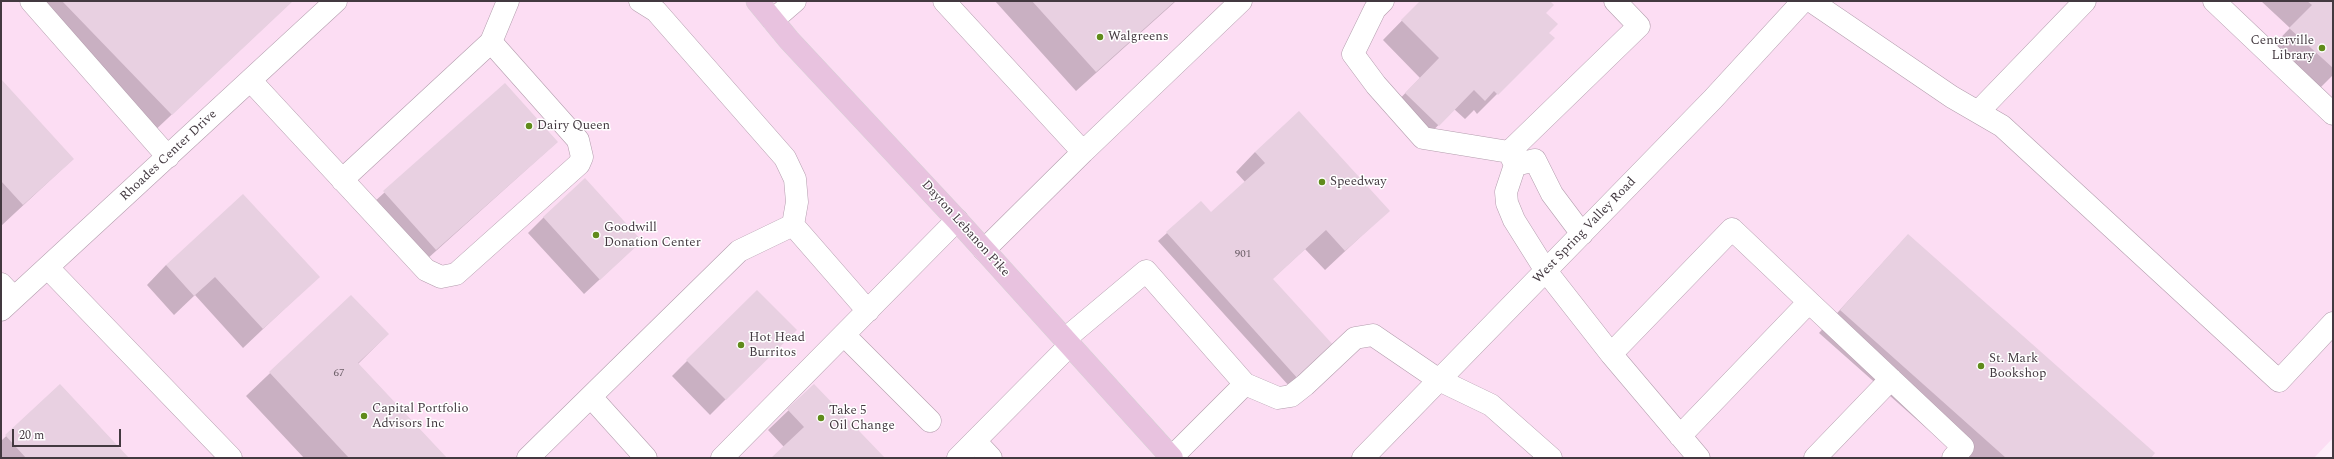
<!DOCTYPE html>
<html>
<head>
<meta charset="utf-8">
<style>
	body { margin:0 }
	#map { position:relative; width:2334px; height:459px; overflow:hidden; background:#fdeef9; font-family:Spectral,serif }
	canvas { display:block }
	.frame { position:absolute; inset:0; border:2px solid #433940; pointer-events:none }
	.scale { position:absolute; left:12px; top:429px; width:109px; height:18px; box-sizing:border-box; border:2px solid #433940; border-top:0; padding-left:5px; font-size:12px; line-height:14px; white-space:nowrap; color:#433940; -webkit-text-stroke:3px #fff; paint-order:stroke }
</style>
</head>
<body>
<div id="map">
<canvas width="2334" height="459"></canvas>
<div class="frame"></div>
<div class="scale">20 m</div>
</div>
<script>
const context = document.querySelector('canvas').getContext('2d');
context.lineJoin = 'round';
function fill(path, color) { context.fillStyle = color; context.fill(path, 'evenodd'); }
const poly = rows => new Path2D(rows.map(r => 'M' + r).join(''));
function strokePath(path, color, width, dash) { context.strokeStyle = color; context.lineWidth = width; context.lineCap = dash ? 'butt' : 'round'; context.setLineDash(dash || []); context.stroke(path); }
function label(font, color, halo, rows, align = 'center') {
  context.font = font + ' Spectral,serif'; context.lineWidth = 3; context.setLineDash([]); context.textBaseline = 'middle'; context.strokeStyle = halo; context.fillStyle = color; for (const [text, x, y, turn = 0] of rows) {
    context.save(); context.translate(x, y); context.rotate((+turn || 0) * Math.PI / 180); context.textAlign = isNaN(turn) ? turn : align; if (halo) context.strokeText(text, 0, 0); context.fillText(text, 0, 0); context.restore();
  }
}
fill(poly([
	[1,1,2333,1,2333,438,2314,458,1,458]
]), '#fcddf3');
fill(poly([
	[19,1,292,1,149,136],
	[995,1,1176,1,1076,91],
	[1421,1,1549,1,1545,13,1548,33,1553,38,1477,114,1474,110,1465,119,1454,109,1419,145,1386,113,1420,78,1383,40],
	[2261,1,2333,1,2333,75,2315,93,2268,51,2290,28],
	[1,81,73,159,1,226],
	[505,84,557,142,416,269,364,211],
	[1255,152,1388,211,1325,270,1305,249,1272,279,1333,347,1290,387,1158,241,1167,233,1211,214,1245,182,1236,172],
	[544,217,641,241,584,294,528,233],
	[1908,235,2150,458,1960,458,1819,333],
	[166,265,318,277,243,348,195,295,174,315,147,285],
	[757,291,795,330,710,415,672,376],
	[351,296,388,334,358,364,446,458,304,458,246,396],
	[60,385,128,458,1,458,1,441],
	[814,386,883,458,773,458,784,447,768,430]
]), '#0003');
fill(poly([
	[62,1,293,1,172,115],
	[1032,1,1175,1,1096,72],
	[1420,1,1550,1,1554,5,1546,13,1558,24,1549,33,1555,38,1498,95,1494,91,1485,101,1474,90,1439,126,1405,93,1439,58,1401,20],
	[2307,1,2333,1,2333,68,2289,28,2312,5],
	[1,79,74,159,23,205,1,181],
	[505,83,558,142,436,250,383,191],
	[1299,111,1390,211,1345,251,1326,230,1273,279,1335,347,1299,380,1166,232,1201,201,1211,212,1265,163,1255,152],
	[585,178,642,241,600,280,543,217],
	[243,194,320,277,263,329,215,277,194,296,166,265],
	[1908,234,2155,453,2151,458,2006,458,1840,310],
	[757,290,797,330,726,400,686,360],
	[351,295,389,334,358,363,447,458,349,458,269,372],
	[60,384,129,458,26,458,5,435],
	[814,384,885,458,771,458,804,427,787,409]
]), '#e8d0e1');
const minor = poly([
	[31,1,168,157],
	[640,1,656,11,785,158,795,179,797,202,793,225],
	[944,1,1083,152,1241,1],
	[1383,1,1375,9,1353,54,1376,85,1423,138,1509,152],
	[1615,1,1639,26,1509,152,1515,165,1506,192,1507,203,1514,220,1546,271,1611,354,1699,458],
	[1811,1,1952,97,2002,126,2279,381,2333,323],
	[2214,1,2333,114],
	[773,20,795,1],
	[251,81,426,270,441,277,456,274,579,164,582,157,578,140,491,42],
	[1978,112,2085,1],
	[1515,165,1535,160,1552,194,1582,234],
	[342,180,491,42,508,1],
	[793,225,868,311],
	[984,250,1083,152],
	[48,268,231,458],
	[1,284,14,298],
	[1,310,336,1],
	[844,335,930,421],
	[1065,339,1146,271,1245,384],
	[1611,354,1732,229,1809,302],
	[591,397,646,458],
	[1680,436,1809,302,1963,447,1953,458],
	[975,441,991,458],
	[1172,457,1245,384,1278,398,1291,396,1305,385,1355,338,1373,335,1439,380,1491,405,1551,458],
	[528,458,739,251,793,225],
	[722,458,957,220],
	[958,458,1070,345],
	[1363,458,1713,99,1803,1],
	[1815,458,1891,379]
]);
const major = poly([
	[757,1,789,40,957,220,1172,458]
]);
strokePath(minor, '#b39dad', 23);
strokePath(major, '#d6d3d5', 23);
strokePath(minor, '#fff', 22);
strokePath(major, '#e8c2df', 22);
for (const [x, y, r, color] of [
	[1100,37,4,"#608b1b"],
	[2322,48,4,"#608b1b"],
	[529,126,4,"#608b1b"],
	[1322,182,4,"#608b1b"],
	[596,235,4,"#608b1b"],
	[741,345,4,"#608b1b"],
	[1981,366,4,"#608b1b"],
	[364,416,4,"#608b1b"],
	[821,418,4,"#608b1b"]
]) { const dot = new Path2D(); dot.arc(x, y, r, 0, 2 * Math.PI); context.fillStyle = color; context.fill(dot); strokePath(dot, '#fff', 1.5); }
label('11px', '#6c5f68', null, [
	["901",1243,255],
	["67",339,374]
]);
label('13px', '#433940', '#fff', [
	["Walgreens",1108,37],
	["Centerville",2314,41,"right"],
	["Library",2314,56,"right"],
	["Dairy Queen",537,126],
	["Speedway",1330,182],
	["Goodwill",604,228],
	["Donation Center",604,243],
	["Hot Head",749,338],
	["Burritos",749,353],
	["St. Mark",1989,359],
	["Bookshop",1989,374],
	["Capital Portfolio",372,409],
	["Advisors Inc",372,424],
	["Take 5",829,411],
	["Oil Change",829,426]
], 'left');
label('13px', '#433940', '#fff', [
	["Rhoades Center Drive",169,156,-43],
	["Dayton Lebanon Pike",965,229,48],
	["West Spring Valley Road",1585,231,-46]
]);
</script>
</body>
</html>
